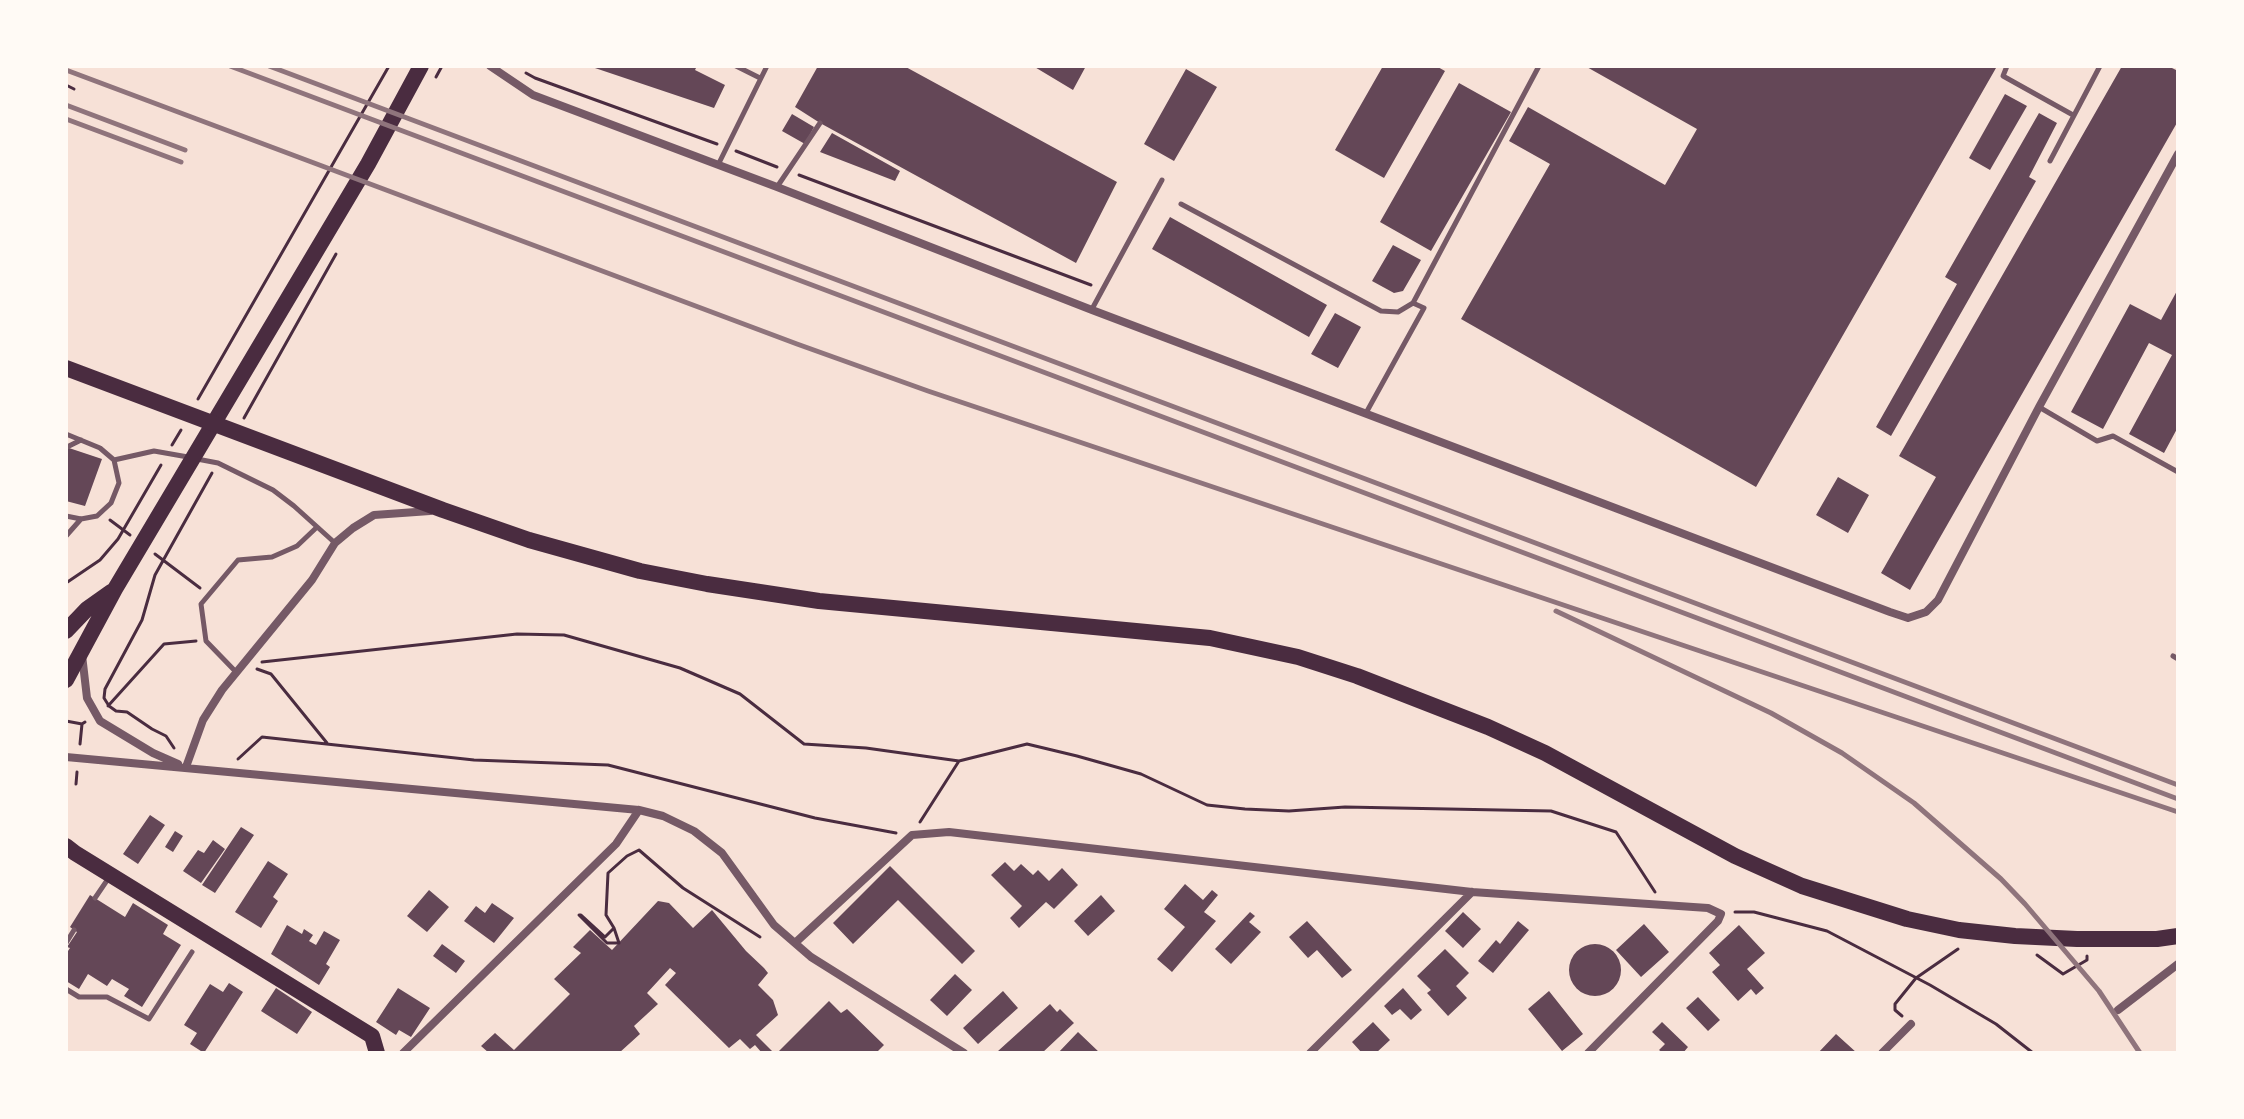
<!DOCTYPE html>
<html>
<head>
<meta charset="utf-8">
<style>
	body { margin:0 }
	#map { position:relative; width:2244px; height:1119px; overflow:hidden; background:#f7e1d7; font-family:"Libre Baskerville",serif }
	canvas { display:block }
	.frame { position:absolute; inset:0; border:68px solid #fffaf5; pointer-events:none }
</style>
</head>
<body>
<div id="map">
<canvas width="2244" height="1119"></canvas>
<div class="frame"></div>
</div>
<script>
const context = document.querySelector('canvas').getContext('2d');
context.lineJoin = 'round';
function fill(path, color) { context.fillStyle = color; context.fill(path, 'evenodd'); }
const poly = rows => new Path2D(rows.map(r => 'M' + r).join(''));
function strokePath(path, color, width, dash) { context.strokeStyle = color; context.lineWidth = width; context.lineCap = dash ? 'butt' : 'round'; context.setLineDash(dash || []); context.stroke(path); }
fill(poly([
	[589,66,697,66,695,70,725,85,714,108],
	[818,66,904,66,1117,182,1076,263,820,123,795,107],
	[1033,66,1086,66,1073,90],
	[1383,66,1436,66,1445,71,1384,178,1335,150],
	[1585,66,1993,66,1996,68,1756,487,1461,319,1550,164,1509,141,1528,107,1665,185,1697,129],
	[2122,66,2168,66,2176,70,2178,67,2178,121,1910,590,1881,573,1936,477,1899,456],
	[1186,69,1217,87,1174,161,1144,144],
	[1459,83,1511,112,1431,251,1380,222],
	[2005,94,2027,106,1990,170,1969,158],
	[2039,113,2057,123,2029,177,2036,181,1891,436,1876,427,1957,284,1945,277],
	[792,114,814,127,805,144,782,131],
	[832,133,900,171,895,181,820,152],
	[1170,217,1327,305,1309,337,1152,249],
	[1393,245,1421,260,1403,291,1394,293,1372,281],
	[2178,289,2178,427,2164,453,2129,434,2172,355,2149,343,2103,429,2071,412,2130,304,2161,320],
	[1335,313,1361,327,1338,368,1311,354],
	[66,447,102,459,85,506,66,501],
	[1838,477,1869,495,1848,533,1816,515],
	[150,815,165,825,138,864,123,854],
	[241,827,254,835,215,893,202,885],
	[175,831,183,836,173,852,165,847],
	[213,840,225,849,201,883,183,871,198,850,204,853],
	[268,861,288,874,273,897,278,901,261,928,235,912],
	[1005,862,1014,871,1021,864,1033,875,1038,870,1049,881,1062,868,1078,885,1054,909,1046,902,1019,928,1010,918,1022,906,991,875],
	[890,866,975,951,962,964,898,900,853,944,833,923],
	[1185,884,1203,900,1212,890,1218,895,1204,912,1216,921,1172,972,1157,959,1185,927,1164,909],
	[429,890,449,907,427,932,407,916],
	[90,895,125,917,133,903,168,925,163,934,181,945,142,1007,124,996,129,989,112,979,107,986,88,974,79,989,66,981,66,954,70,948,67,947,77,932,70,927],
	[1101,895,1115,911,1088,936,1074,921],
	[658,901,669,903,693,928,712,910,746,951,764,968,768,973,758,985,773,1000,778,1015,756,1035,774,1053,762,1053,755,1045,750,1049,740,1039,729,1048,665,985,676,973,670,968,647,993,658,1004,634,1026,640,1034,619,1053,489,1053,481,1046,495,1033,514,1050,570,994,554,979,581,953,573,947,590,930,612,950],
	[492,903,514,918,494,943,464,921,476,906,485,913],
	[1250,912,1255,916,1249,922,1261,932,1231,964,1215,949],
	[1463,912,1481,929,1463,948,1445,931],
	[1307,921,1352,970,1342,978,1317,950,1308,958,1289,937],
	[1518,921,1529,930,1493,973,1478,961,1496,940,1500,944],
	[1644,924,1669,952,1641,977,1616,950],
	[287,925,302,934,304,929,313,935,309,941,316,945,324,931,340,940,326,964,330,967,319,985,271,954],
	[1739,925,1765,953,1747,969,1764,988,1756,995,1751,989,1738,1001,1712,972,1720,965,1709,953],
	[442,944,465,961,456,973,433,956],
	'1569 970a26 26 0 1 1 52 0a26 26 0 1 1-52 0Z',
	[1445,949,1469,973,1456,986,1467,998,1448,1016,1427,993,1431,990,1417,976],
	[955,974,972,990,947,1016,930,1000],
	[229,983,243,992,204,1053,190,1044,197,1033,184,1025,210,984,223,992],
	[276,988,312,1012,297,1034,261,1011],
	[398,988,430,1008,411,1037,399,1030,396,1035,376,1022],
	[1403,988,1422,1010,1411,1020,1400,1009,1392,1015,1384,1006],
	[1003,991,1018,1008,978,1044,963,1028],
	[1549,991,1583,1034,1562,1051,1528,1009],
	[1698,997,1720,1020,1708,1031,1686,1008],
	[829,1001,841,1013,847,1009,884,1045,876,1053,777,1053],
	[1050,1004,1057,1012,1060,1009,1074,1023,1042,1053,1000,1053,998,1051],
	[1373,1022,1390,1040,1376,1053,1362,1053,1352,1042],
	[1662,1022,1688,1047,1683,1053,1663,1053,1659,1050,1665,1044,1652,1032],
	[1078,1032,1100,1053,1058,1053],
	[1836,1034,1857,1053,1818,1053]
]), '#644757');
strokePath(poly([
	[526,73,535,78,717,144],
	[436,77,442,66],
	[66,85,74,89],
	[736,151,777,167],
	[799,175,1091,285],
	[198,399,389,66],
	[244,418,336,254],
	[172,445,181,430],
	[110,520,130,535],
	[155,554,200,588],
	[66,583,100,560,118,539,161,465],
	[262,662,517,634,564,635,680,668,740,694,804,744,866,748,959,761,1027,744,1077,756,1141,774,1207,805,1245,809,1289,811,1345,807,1551,811,1616,832,1655,892],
	[257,669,271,674,327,743],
	[108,706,164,644,196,641],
	[66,721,82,724,85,722],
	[80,744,82,724],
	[174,748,166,736,152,729,127,712,116,711,109,706,104,698,105,689,142,620,155,575,212,473],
	[238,759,262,737,474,760,608,765,815,818,896,833],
	[76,784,77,772],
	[920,822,959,761],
	[1735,912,1754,912,1827,931,1930,985,1996,1024,2033,1053],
	[614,928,605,937,581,915,579,915,607,943,619,943,614,928,606,915,608,873,627,856,639,850,683,888,760,937],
	[2037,955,2063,974,2087,960,2087,956],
	[1902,1016,1895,1010,1895,1004,1916,978,1958,949]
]), '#4a2c40', 3);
strokePath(poly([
	[736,66,760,78],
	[2007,66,2003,76,2073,115],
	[2050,161,2100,66],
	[718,165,767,66],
	[777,187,820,123],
	[1181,204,1381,311,1398,312,1413,303,1539,66],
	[1092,309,1162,180],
	[2039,407,2097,441,2113,436,2178,472],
	[1366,413,1424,308,1413,303],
	[66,434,100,448,114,460,119,483,111,503,97,516,81,519,66,516],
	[67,447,81,440],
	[197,459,218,463,273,490,294,506,335,543],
	[114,460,154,451,188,457],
	[66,536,81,519],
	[2173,656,2178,659],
	[236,672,206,641,201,604,238,560,272,557,297,546,316,528],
	[95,898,110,876],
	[66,943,74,930],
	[66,989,79,997,107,997,149,1019,192,952]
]), '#755966', 5);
strokePath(poly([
	[490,66,533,95,777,187,1092,310,1890,612,1908,618,1926,612,1938,600,2039,407,2178,154],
	[82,655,87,698,100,721,153,753,178,764],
	[66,757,639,810,663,816,694,831,722,853,774,925,811,957,964,1053],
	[186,767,203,720,222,690,312,580,335,543,353,528,374,515,430,511],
	[795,943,912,835,949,832,1472,892,1708,908,1721,914,1718,921,1588,1053],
	[2118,1010,2178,964],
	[403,1053,616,844,639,810],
	[1310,1053,1472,892],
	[1882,1053,1911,1024]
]), '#755966', 8);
strokePath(poly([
	[66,631,87,609,111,592],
	[66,680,115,589,368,164,421,66],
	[66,846,75,853,372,1036,377,1053]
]), '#4a2c40', 16);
strokePath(poly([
	[66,368,443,510,529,540,640,571,707,584,819,601,1210,638,1298,657,1357,676,1488,727,1545,753,1735,856,1802,886,1907,919,1959,930,2015,936,2077,939,2157,939,2178,936]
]), '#4a2c40', 16);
strokePath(poly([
	[230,66,2178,799],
	[269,66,2178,785],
	[66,70,797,344,928,391,2178,812],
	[66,105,185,150],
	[66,119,181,162],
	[1556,611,1771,713,1842,753,1914,803,2001,879,2025,904,2099,991,2140,1053]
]), '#8f747c', 5);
</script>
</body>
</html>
